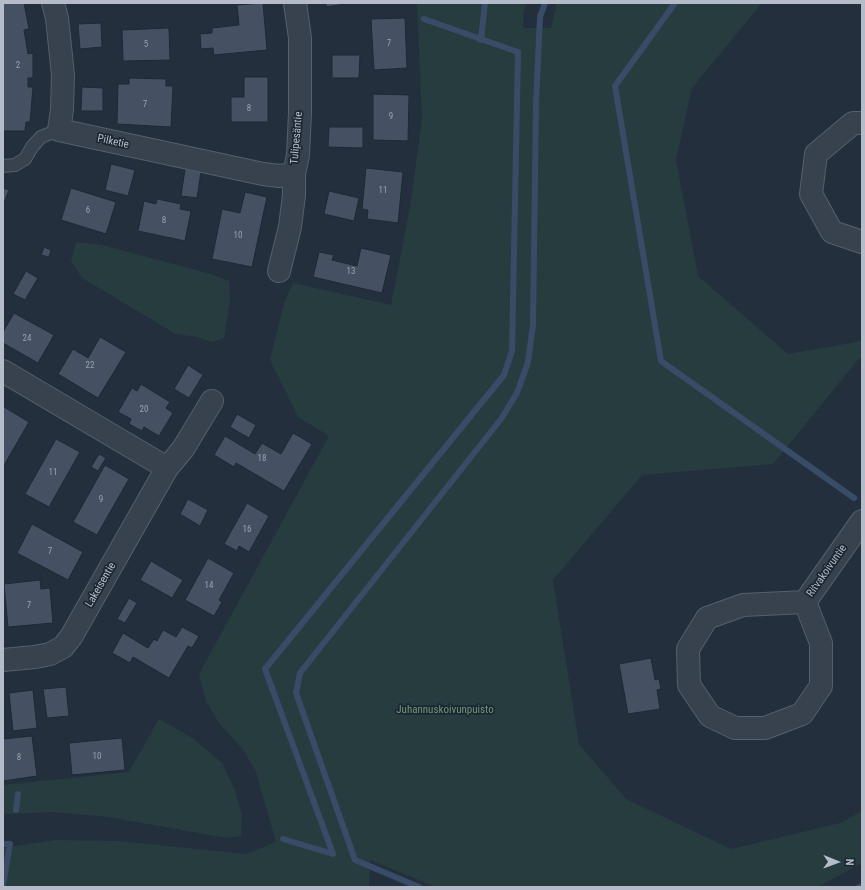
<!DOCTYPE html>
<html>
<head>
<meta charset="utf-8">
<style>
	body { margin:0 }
	#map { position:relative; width:865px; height:890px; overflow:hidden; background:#242f3e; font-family:"Roboto Condensed",sans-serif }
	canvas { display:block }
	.frame { position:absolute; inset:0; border:4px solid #b4bcc9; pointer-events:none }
	.north { position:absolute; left:817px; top:842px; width:40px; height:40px; -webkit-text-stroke:3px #1d2633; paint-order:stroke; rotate:91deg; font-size:11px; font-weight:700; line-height:16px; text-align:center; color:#b4bcc9 }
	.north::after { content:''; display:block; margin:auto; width:14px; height:18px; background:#b4bcc9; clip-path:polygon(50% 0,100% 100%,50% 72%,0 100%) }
</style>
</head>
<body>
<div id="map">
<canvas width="865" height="890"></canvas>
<div class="frame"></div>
<div class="north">N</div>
</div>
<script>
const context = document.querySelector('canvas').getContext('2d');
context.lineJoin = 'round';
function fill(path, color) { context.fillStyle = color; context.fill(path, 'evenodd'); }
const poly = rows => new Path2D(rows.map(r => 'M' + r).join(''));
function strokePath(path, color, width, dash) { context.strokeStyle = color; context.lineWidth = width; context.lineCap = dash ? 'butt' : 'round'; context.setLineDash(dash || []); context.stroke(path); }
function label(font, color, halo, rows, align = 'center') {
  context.font = font + ' "Roboto Condensed",sans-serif'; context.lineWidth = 3.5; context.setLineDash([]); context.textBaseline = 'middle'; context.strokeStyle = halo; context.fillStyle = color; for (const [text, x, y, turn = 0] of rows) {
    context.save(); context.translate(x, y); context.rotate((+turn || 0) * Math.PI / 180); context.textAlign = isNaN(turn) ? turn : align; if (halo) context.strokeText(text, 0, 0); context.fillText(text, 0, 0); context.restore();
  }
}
fill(poly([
	[417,3,526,3,523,13,523,28,551,28,557,3,764,3,761,4,692,88,676,160,698,276,788,354,862,341,862,355,773,464,642,475,553,580,579,744,626,799,731,849,840,823,862,811,862,863,817,887,436,887,370,860,369,887,3,887,3,848,55,840,119,841,246,854,276,842,256,772,244,751,219,723,206,701,199,674,329,436,298,417,270,360,284,303,293,283,391,305,410,207,422,119],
	[76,242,102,245,211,274,229,281,230,300,224,338,212,342,197,337,176,334,82,278,71,261],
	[159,719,194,739,222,763,235,790,242,816,241,836,227,838,108,817,53,812,3,814,3,785,129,772]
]), '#263c3f');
strokePath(poly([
	[675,3,615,86,661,361,854,498],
	[481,40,485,3],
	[16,810,18,794],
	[283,839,333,854],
	[3,844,10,844,3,885],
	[333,854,265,669,504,375,512,351,518,52,424,19],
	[419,887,355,860,296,693,300,673,501,419,517,393,528,362,533,325,536,103,540,17,545,3],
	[859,887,862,886]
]), '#394c67', 6);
const building = poly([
	[3,3,24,3,29,29,24,30,28,54,33,53,33,78,28,78,28,87,33,87,30,122,26,122,25,131,3,131,3,3],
	[263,3,267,50,214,55,213,48,201,49,200,34,212,33,212,28,239,25,237,5,263,3],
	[326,3,352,3,326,7,326,3],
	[405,18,407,68,374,70,371,19,405,18],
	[101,23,102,47,80,49,78,24,101,23],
	[169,28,170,60,123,61,122,30,169,28],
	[332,55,360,55,359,78,332,78,332,55],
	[244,77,268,77,268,122,231,122,231,97,244,97,244,77],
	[129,78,166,79,166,86,173,86,171,127,117,124,118,84,129,84,129,78],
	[82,87,103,88,103,111,81,111,82,87],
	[373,94,409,95,408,141,373,140,373,94],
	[329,127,363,127,363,148,328,147,329,127],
	[111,164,135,170,128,196,105,190,111,164],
	[366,168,403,172,398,223,367,219,368,210,362,209,366,168],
	[185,169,201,172,197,198,181,196,185,169],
	[3,188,9,190,3,205,3,188],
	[71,188,116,202,106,234,61,220,71,188],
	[329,191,359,198,354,221,324,214,329,191],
	[245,192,267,197,252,267,212,259,222,209,240,213,245,192],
	[157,199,181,204,180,209,191,211,185,241,138,231,144,201,156,204,157,199],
	[44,247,51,250,49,257,41,255,44,247],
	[361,248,391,255,382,293,313,277,319,252,334,255,332,260,357,266,361,248],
	[26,271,38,278,25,300,13,294,26,271],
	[14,313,54,335,38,363,3,343,3,332,14,313],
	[100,337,126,352,98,398,58,374,73,349,88,358,100,337],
	[188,365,203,375,189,398,174,389,188,365],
	[141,384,170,402,166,408,173,413,159,436,144,427,142,431,129,424,131,419,118,412,132,388,137,391,141,384],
	[4,407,29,422,3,467,3,409,4,407],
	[237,414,256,425,249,438,230,427,237,414],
	[293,433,312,444,284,491,236,463,234,467,214,455,225,436,255,454,262,443,281,454,293,433],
	[56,439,80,452,49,507,25,494,56,439],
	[99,454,106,458,98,471,91,467,99,454],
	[105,465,129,479,97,535,73,522,105,465],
	[188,499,208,510,200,526,180,514,188,499],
	[247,503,269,516,249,552,239,546,237,551,224,544,247,503],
	[32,524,83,552,68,580,17,553,32,524],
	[208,558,234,573,219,600,222,602,214,616,185,600,208,558],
	[151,561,183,580,172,598,140,580,151,561],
	[40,580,41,589,50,588,53,623,8,627,4,584,40,580],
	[129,598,137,603,125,623,117,619,129,598],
	[182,627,199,636,192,648,188,646,169,678,133,657,130,663,112,653,123,633,148,648,154,639,157,641,163,630,176,637,182,627],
	[651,658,655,680,659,679,661,689,657,690,660,709,628,714,619,664,651,658],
	[66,687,69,716,47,718,43,689,66,687],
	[33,690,37,728,13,731,9,693,33,690],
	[32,736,37,776,3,781,3,739,32,736],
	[122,738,125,770,72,775,69,743,122,738]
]);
fill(building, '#455162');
strokePath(building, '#1f2835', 1);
const service = poly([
	[3,166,15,165,25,159,32,147,41,137,59,130]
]);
const minor = poly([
	[53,3,57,18,63,75,62,110,59,130,263,174,279,176,294,174],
	[862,123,853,123,816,154,811,194,832,232,862,242],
	[279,271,290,227,294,195,294,174,298,155,300,113,300,38,295,3],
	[3,371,167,468],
	[805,602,821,643,821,686,802,714,765,728,735,728,710,716,689,685,688,649,707,618,743,605,805,602],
	[805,602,862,521],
	[3,660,35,657,50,654,63,647,71,637,167,468,183,449,212,401]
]);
strokePath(service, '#565f6c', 14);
strokePath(minor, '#565f6c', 24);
strokePath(service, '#38414e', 12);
strokePath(minor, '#38414e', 22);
label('9px', '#98a1af', null, [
	["7",389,44],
	["5",146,45],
	["2",18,66],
	["7",145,105],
	["8",249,109],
	["9",391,117],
	["11",383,191],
	["6",88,211],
	["8",164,221],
	["10",238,236],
	["13",351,272],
	["24",27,339],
	["22",90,366],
	["20",144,410],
	["18",262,459],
	["11",53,473],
	["9",101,500],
	["16",247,530],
	["7",50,552],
	["14",209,586],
	["7",29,606],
	["10",97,757],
	["8",19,758]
]);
label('11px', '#b4bcc9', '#1d2633', [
	["Tulipesäntie",297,138,-85],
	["Pilketie",113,142,12],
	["Ritvakoivuntie",827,571,-55],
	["Lakeisentie",101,585,-60]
]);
label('11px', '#6b9a76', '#1d2633', [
	["Juhannuskoivunpuisto",445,710]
]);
</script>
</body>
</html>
